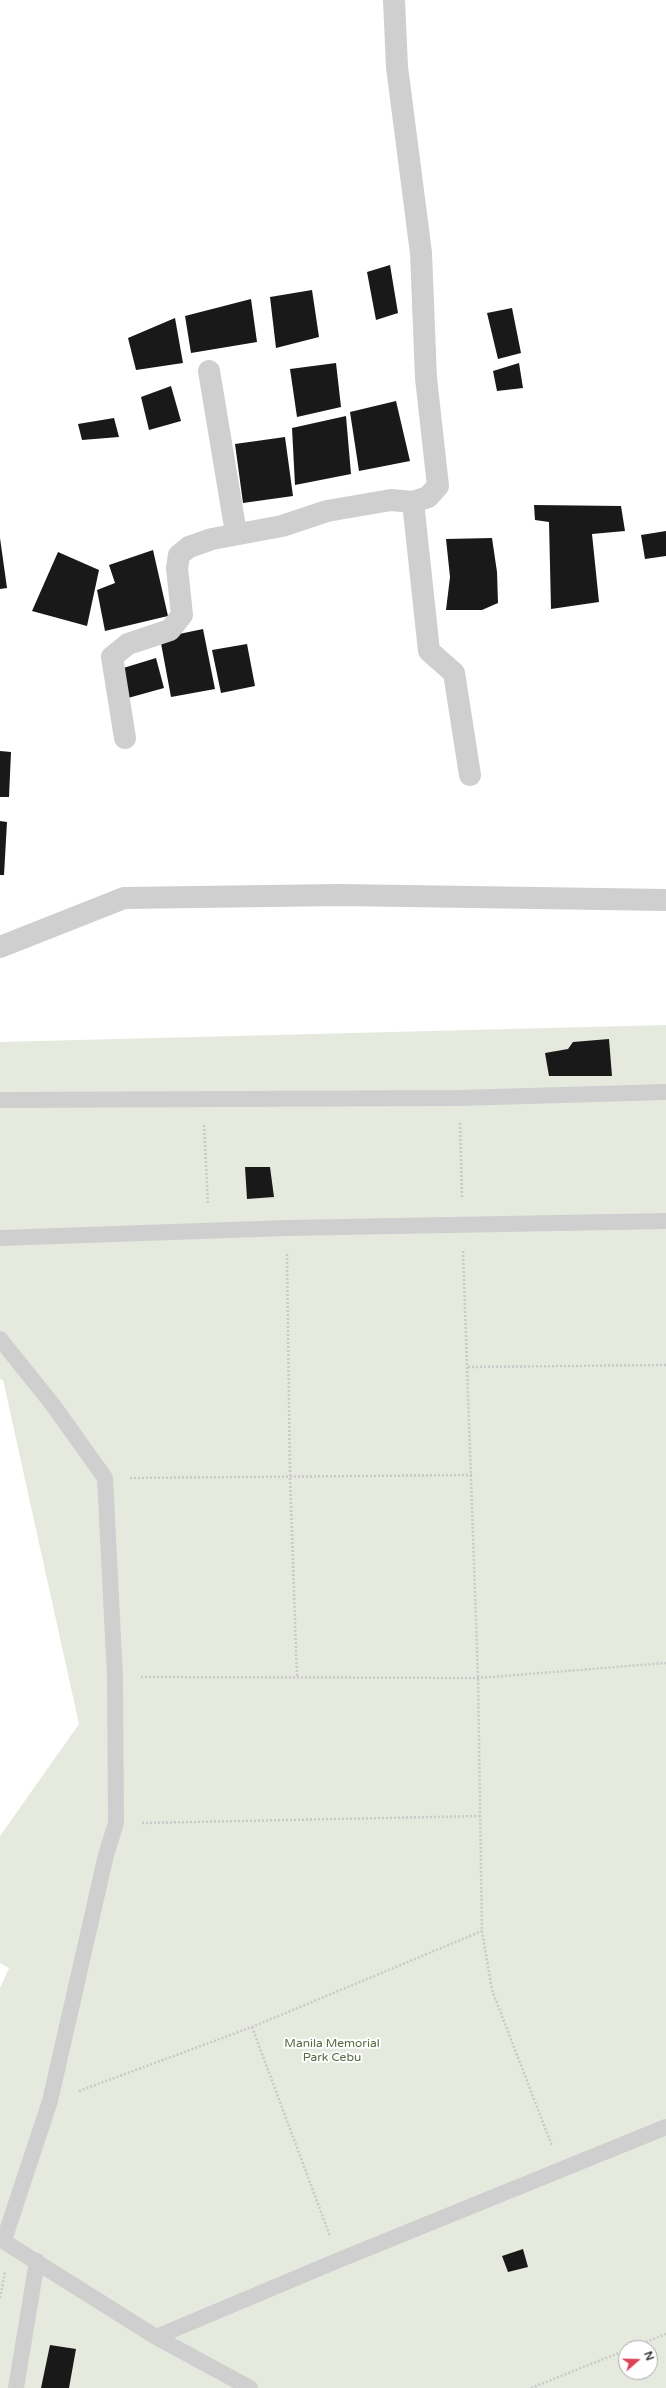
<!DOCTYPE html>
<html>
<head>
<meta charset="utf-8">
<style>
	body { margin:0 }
	#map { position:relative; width:666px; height:2388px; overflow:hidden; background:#fff; font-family:"Varela Round",sans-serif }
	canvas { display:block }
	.north { position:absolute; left:618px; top:2340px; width:40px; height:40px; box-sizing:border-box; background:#fff; border:1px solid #adadad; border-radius:50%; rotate:70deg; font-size:11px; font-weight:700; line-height:16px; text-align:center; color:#323232 }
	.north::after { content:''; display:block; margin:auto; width:14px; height:18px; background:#da4358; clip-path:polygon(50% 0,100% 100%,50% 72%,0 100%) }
</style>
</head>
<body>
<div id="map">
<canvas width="666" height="2388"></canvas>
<div class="north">N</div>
</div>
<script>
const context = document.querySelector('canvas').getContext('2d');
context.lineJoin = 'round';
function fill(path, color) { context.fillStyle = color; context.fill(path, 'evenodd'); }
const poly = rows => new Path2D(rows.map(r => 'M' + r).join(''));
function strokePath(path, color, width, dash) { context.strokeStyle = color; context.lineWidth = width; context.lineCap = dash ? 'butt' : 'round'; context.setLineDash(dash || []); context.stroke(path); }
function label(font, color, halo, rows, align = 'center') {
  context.font = font + ' "Varela Round",sans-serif'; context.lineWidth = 4; context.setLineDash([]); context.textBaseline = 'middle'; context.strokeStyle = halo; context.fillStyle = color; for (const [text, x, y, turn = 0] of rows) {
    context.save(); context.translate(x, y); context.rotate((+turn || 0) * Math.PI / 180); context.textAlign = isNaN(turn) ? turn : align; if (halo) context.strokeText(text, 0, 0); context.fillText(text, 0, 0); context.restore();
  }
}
fill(poly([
	[666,1025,666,2388,0,2388,0,1988,9,1968,0,1963,0,1836,79,1724,3,1380,0,1379,0,1042],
	[626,2348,650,2348,650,2372,626,2372]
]), '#e6eade');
fill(poly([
	[390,265,398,313,376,320,367,272],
	[312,290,319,337,276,348,270,297],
	[251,299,257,342,191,353,185,316],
	[512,308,521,353,498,359,487,313],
	[175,318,183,363,136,370,128,338],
	[336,363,341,407,297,417,290,369],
	[519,363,523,388,497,391,493,371],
	[171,386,181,421,149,430,141,397],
	[396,401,410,461,359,471,350,412],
	[346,416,351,474,295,485,292,428],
	[114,418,119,437,82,440,78,424],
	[285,437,293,496,243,503,235,444],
	[534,505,621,506,625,531,592,534,599,602,551,609,549,522,535,520],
	[666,531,666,556,645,559,641,535],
	[0,538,7,588,0,589],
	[492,538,497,572,498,603,482,610,446,610,450,577,446,539],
	[153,550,168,616,105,631,97,590,115,583,109,565],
	[58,552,99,570,87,626,32,611],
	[203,629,215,689,171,697,160,638],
	[247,644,255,686,221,693,212,650],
	[156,658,164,688,128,698,120,669],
	[0,751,11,752,9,797,0,797],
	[0,821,7,822,4,875,0,875],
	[609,1039,612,1076,549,1076,545,1053,568,1049,573,1042],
	[245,1167,270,1167,274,1197,247,1199],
	[523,2249,528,2267,508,2272,502,2256],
	[50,2345,76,2349,69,2388,41,2388]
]), '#191919');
strokePath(poly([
	[460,1123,462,1198],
	[204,1125,208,1204],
	[463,1251,478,1678,482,1931,492,1990,552,2146],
	[287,1254,290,1476,297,1678],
	[468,1367,666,1365],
	[130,1478,472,1475],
	[141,1677,478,1678,666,1663],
	[142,1823,481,1816],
	[252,2027,330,2236],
	[79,2091,252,2027,482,1931],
	[0,2298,5,2272],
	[631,2348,666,2334],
	[531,2388,626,2350]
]), '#c9c9c9', 2.5, [2, 2]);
strokePath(poly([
	[0,1100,459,1098,666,1092],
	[0,1238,287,1228,666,1221],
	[0,1339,53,1405,105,1478,115,1677,116,1823,106,1855,50,2101,4,2240],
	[0,2239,156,2337,250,2388],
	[156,2337,339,2260,666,2127],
	[16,2388,37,2261]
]), '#cfcfcf', 16);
strokePath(poly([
	[209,371,236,533],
	[413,502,429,651,454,673,470,775],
	[125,738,112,657,128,644,170,630,182,615,177,568,179,555,189,547,212,539,282,526,327,511,391,500,413,502,428,497,438,486,426,378,421,253,397,67,394,0],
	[0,947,124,898,340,895,666,900]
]), '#cfcfcf', 22);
label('12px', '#586b41', '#fff', [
	["Manila Memorial",332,2044],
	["Park Cebu",332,2058]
]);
</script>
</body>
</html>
